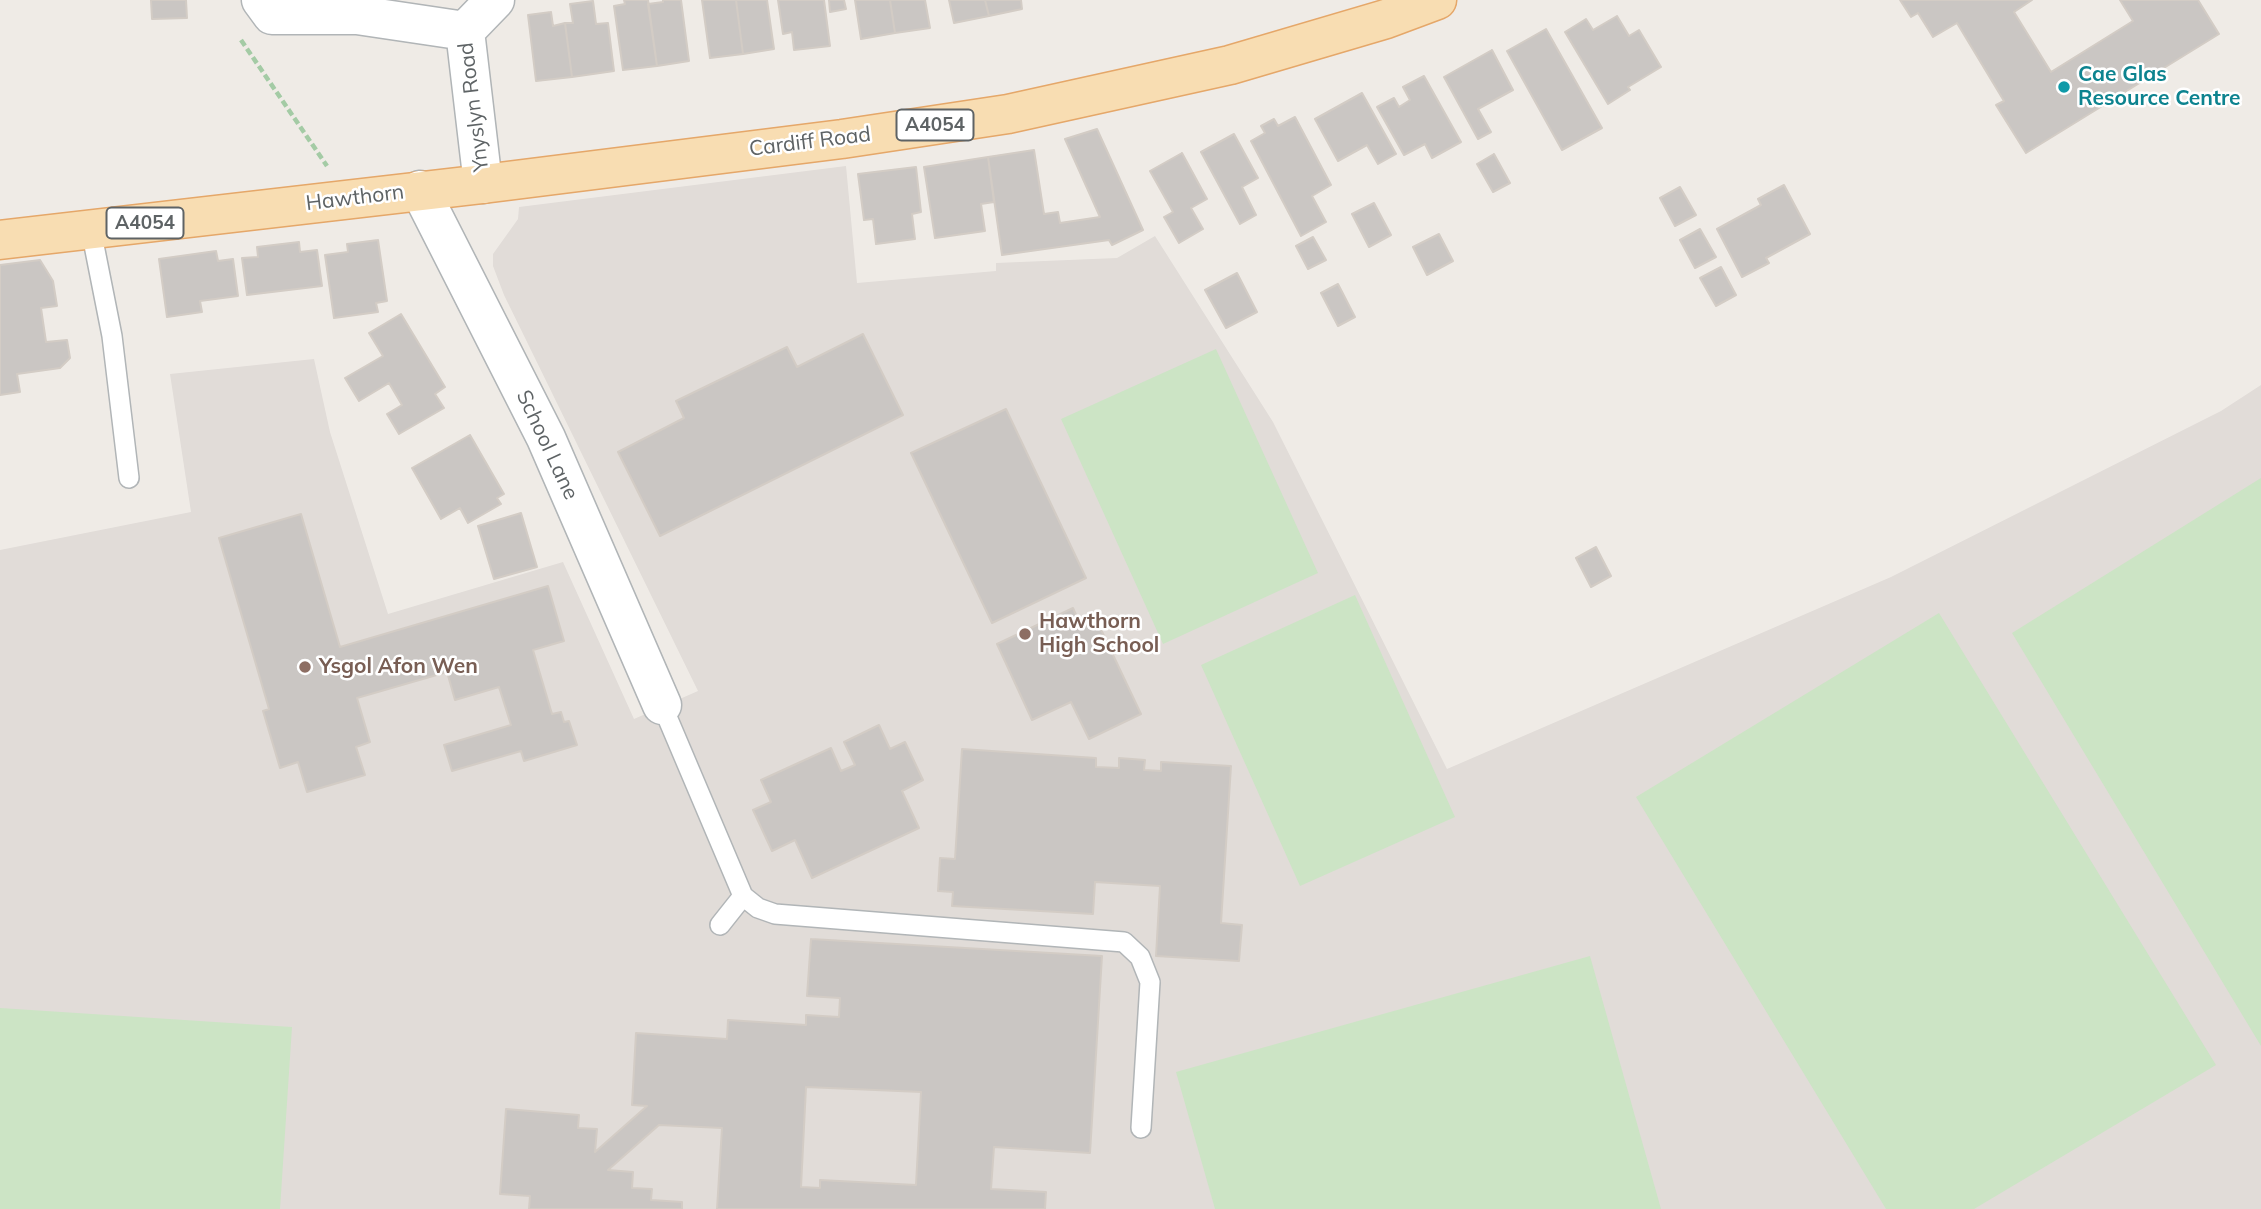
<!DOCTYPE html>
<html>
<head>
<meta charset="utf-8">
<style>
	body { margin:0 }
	canvas { display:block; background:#efebe6 }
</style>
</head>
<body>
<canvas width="2261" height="1209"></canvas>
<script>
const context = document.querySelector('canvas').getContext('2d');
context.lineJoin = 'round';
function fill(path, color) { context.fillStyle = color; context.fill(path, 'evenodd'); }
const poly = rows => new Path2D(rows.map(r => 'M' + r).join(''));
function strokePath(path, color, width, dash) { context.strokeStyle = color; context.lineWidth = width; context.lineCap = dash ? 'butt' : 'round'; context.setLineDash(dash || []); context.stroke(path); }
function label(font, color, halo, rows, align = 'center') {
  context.font = font + ' Mulish,sans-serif'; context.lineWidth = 5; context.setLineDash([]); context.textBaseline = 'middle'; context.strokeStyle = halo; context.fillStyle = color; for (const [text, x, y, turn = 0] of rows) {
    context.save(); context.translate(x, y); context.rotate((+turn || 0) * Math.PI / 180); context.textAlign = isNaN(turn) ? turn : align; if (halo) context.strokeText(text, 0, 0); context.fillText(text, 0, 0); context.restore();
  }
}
fill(poly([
	[846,166,857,283,996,271,996,263,1117,258,1155,236,1273,422,1447,769,1891,577,2221,411,2261,385,2261,1209,0,1209,0,550,191,512,170,374,314,359,330,432,388,614,563,562,634,719,698,691,504,295,493,266,493,254,518,219,519,207]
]), '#e1dcd8');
fill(poly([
	[1216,349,1318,573,1163,644,1061,419],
	[2261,478,2261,1046,2012,633],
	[1355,595,1455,817,1300,886,1201,665],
	[1939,613,2216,1065,1974,1209,1886,1209,1636,797],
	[1590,956,1661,1209,1215,1209,1176,1072],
	[0,1008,292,1027,280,1209,0,1209]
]), '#cce4c5');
const building = poly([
	[151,0,186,0,187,18,152,19,151,0],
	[624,0,648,0,657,66,623,70,614,6,625,4,624,0],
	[663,0,681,0,689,61,657,66,648,4,663,2,663,0],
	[702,0,736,0,743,54,710,58,702,0],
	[736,0,767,0,774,49,743,54,736,0],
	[778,0,824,0,830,46,794,50,792,32,783,34,778,0],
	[829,0,844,0,846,9,830,12,829,0],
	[855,0,890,0,895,33,861,39,855,0],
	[890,0,925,0,930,28,895,33,890,0],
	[949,0,985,0,989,16,954,23,949,0],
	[985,0,1021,0,1022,9,989,16,985,0],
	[1900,0,2032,0,2014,12,2051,72,2133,21,2120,0,2198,0,2219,34,2026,153,1996,105,2004,101,1957,23,1933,37,1918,13,1911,17,1900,0],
	[593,1,596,24,608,23,614,71,572,77,565,23,573,23,570,4,593,1],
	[551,12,553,26,565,23,572,77,536,81,528,15,551,12],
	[1617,16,1629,36,1639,30,1661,67,1628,87,1630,90,1608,104,1565,32,1586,19,1593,30,1617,16],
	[1546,29,1602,128,1562,150,1507,51,1546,29],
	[1492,50,1513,90,1478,109,1491,132,1478,139,1444,77,1492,50],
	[1424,76,1461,142,1432,158,1425,144,1404,155,1377,107,1394,98,1399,107,1410,100,1403,87,1424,76],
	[1362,93,1396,154,1378,164,1367,145,1338,161,1315,119,1362,93],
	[1295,117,1331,185,1312,196,1326,222,1301,236,1251,141,1265,133,1261,126,1274,119,1278,126,1295,117],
	[1097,129,1143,230,1112,245,1109,240,1002,255,988,157,1034,150,1044,214,1058,212,1060,223,1100,217,1065,139,1097,129],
	[1234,134,1258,178,1242,187,1256,215,1240,224,1201,152,1234,134],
	[1182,153,1207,199,1191,208,1203,229,1179,243,1164,217,1173,212,1150,171,1182,153],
	[1494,154,1510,183,1493,192,1477,164,1494,154],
	[988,157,994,202,981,204,985,231,935,238,924,167,988,157],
	[916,167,921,212,912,214,915,239,876,244,873,219,864,220,858,174,916,167],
	[1784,185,1810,234,1766,258,1769,263,1742,277,1717,229,1761,205,1758,199,1784,185],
	[1680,187,1696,215,1675,226,1660,198,1680,187],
	[1374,203,1391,235,1369,247,1352,214,1374,203],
	[1700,229,1716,257,1695,268,1680,240,1700,229],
	[1439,234,1453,261,1427,275,1413,247,1439,234],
	[1313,237,1326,260,1308,269,1296,246,1313,237],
	[378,240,387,301,376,303,378,312,334,318,325,255,348,252,347,244,378,240],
	[299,242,300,252,317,250,322,286,247,295,242,258,258,257,257,247,299,242],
	[216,251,218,261,233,259,238,296,200,301,202,312,167,317,159,259,216,251],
	[40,260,53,281,57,306,41,308,46,342,67,340,70,358,60,368,17,374,20,392,0,395,0,265,40,260],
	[1721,267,1736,295,1716,306,1700,278,1721,267],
	[1237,273,1257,312,1226,328,1205,290,1237,273],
	[1338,284,1355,317,1338,326,1321,293,1338,284],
	[401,314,445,387,435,394,444,408,399,434,387,414,402,405,389,383,359,401,345,378,383,356,369,333,401,314],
	[863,334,903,415,660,536,618,452,684,418,676,401,787,347,797,367,863,334],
	[1006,409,1086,578,992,623,911,453,1006,409],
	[470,435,504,494,497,498,501,504,468,523,460,508,441,519,412,468,470,435],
	[521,513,537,567,494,579,478,526,521,513],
	[301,514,340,647,548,586,564,641,533,650,552,714,561,712,564,722,569,721,577,745,524,761,521,751,452,771,444,745,511,725,499,687,455,700,447,672,357,698,370,742,356,747,365,775,307,792,298,762,280,768,263,711,269,709,219,538,301,514],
	[1596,547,1611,576,1591,587,1576,558,1596,547],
	[1073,608,1082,628,1097,621,1141,714,1089,739,1071,702,1032,720,997,644,1073,608],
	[879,725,890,749,905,742,923,780,902,791,919,828,812,878,795,840,772,851,753,810,771,802,761,780,831,748,841,771,855,765,844,742,879,725],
	[962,749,1096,758,1096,767,1119,768,1119,758,1145,760,1144,770,1161,771,1161,762,1231,766,1221,923,1242,925,1239,961,1156,956,1160,886,1095,882,1093,914,952,906,953,892,938,891,940,858,955,859,962,749],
	[811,939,1102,956,1090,1153,994,1147,991,1189,1046,1192,1045,1209,717,1209,722,1128,659,1125,608,1170,633,1172,632,1188,652,1189,651,1200,682,1202,682,1209,529,1209,530,1196,500,1194,506,1109,579,1115,578,1128,597,1129,595,1152,647,1106,632,1105,636,1033,727,1039,728,1020,806,1025,806,1015,839,1017,840,998,807,996,811,939],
	[806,1087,921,1092,916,1185,820,1180,820,1188,801,1187,806,1087]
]);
fill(building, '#cac6c3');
strokePath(building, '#d3ccc5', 2);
const lane = poly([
	[91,230,112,336,129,478],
	[662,705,743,896,758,908,775,914,1124,942,1140,957,1150,982,1141,1128],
	[720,925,743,896]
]);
const street = poly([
	[261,0,272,15,357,15,465,31],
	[483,184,465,31,495,0],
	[420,190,546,438,662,705]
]);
const primary = poly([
	[0,240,483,184,842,139,1008,114,1230,65,1386,19,1437,0]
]);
strokePath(lane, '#b1b5b7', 22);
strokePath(street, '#b1b5b7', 41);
strokePath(primary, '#e5a769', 41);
strokePath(poly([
	[241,40,327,166]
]), '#a4cba5', 4.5, [7, 3.5]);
strokePath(lane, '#fff', 19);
strokePath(street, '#fff', 38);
strokePath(primary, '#f8ddb2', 38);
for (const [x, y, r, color] of [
	[2064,87,7,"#0f9aa8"],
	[1025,634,7,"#8d6e63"],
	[305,667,7,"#8d6e63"]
]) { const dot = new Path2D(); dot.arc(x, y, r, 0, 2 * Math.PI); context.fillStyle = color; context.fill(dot); strokePath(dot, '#fff', 2.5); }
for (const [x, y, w] of [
	[935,125,77],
	[145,223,77]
]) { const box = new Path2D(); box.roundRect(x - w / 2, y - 15.5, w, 31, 5); context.fillStyle = '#fff'; context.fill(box); strokePath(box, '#5e6365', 2); }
label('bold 19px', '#5e6365', null, [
	["A4054",935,125],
	["A4054",145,223]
]);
label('bold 21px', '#0d838f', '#fff', [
	["Cae Glas",2078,75],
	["Resource Centre",2078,99]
], 'left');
label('21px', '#5e6365', '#fff', [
	["Ynyslyn Road",474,107,-97],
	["Cardiff Road",810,142,-7],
	["Hawthorn",355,198,-7],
	["School Lane",547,445,65]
]);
label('bold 21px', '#785e54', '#fff', [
	["Hawthorn",1039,622],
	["High School",1039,646],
	["Ysgol Afon Wen",319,667]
], 'left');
</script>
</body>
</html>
